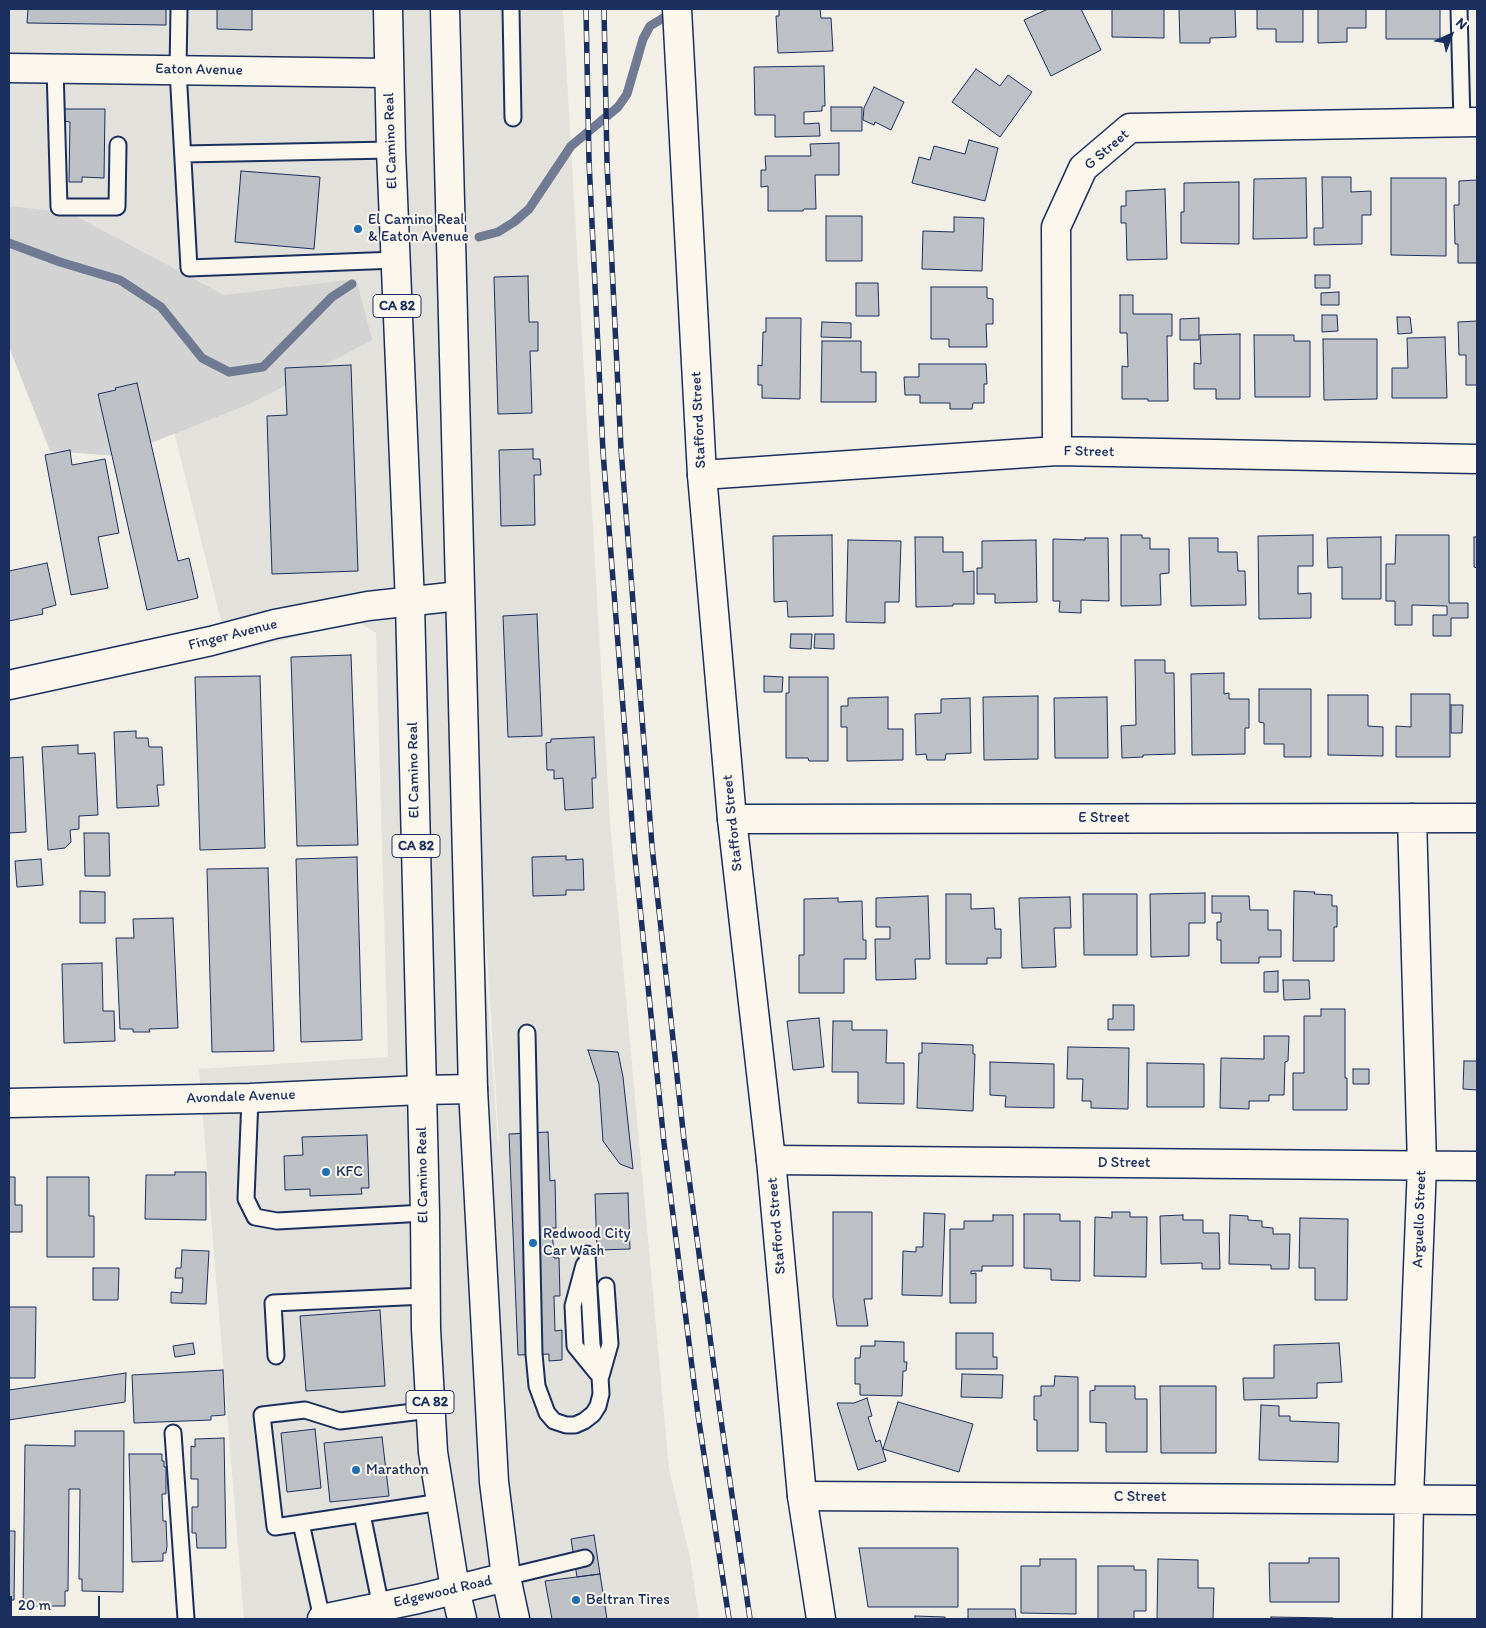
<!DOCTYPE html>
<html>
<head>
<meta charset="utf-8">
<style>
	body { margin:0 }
	#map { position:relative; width:1486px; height:1628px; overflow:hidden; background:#f2efe6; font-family:Itim,sans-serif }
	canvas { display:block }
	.frame { position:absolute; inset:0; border:10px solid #1b2f5e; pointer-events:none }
	.north { position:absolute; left:1426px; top:10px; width:50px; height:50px; -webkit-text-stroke:4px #fbf7ec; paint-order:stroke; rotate:43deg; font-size:14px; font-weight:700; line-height:20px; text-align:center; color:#1b2f5e }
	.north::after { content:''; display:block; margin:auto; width:18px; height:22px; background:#1b2f5e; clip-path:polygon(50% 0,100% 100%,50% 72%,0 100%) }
	.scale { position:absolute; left:10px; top:1596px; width:90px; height:22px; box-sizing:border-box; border:2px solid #1b2f5e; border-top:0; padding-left:6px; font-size:15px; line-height:18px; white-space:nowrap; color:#1b2f5e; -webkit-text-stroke:4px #fbf7ec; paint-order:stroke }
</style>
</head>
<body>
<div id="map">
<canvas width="1486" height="1628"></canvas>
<div class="frame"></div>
<div class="north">N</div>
<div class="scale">20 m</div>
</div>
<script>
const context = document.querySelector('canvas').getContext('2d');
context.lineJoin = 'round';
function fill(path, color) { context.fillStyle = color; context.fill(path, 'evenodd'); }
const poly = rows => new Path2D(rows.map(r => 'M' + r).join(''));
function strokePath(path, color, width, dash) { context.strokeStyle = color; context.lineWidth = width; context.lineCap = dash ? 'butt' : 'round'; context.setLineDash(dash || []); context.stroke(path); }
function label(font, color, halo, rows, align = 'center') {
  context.font = font + ' Itim,sans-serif'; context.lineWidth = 4; context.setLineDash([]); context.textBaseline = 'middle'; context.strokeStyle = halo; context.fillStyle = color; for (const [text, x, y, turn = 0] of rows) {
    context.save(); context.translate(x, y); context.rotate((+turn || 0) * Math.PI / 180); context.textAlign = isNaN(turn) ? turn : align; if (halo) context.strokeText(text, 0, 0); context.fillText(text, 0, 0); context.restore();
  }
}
fill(poly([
	[9,9,563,9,610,823,669,1469,690,1557,699,1619,244,1619,199,1069,388,1057,376,633,358,622,229,653,139,291,9,257],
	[444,274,499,1142,498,1143,452,501]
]), '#e2e1dc');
fill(poly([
	[9,206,70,213,224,295,356,279,372,340,252,403,118,456,50,451,9,347]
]), '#d2d3d2');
strokePath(poly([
	[479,237,498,232,514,222,529,209,571,146,618,107,627,94,643,39,650,26,673,12],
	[9,243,60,262,120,280,161,307,202,358,229,372,263,367,332,297,352,284]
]), '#707b93', 9);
const building = poly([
	[28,9,166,9,166,25,27,23,28,9],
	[217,9,252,9,252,30,217,29,217,9],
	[779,9,820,9,821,18,831,18,833,51,778,53,776,16,779,16,779,9],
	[1048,9,1081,9,1101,50,1051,76,1024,20,1048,9],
	[1112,9,1164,9,1164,38,1112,37,1112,9],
	[1179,9,1235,9,1236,37,1210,38,1210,43,1180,43,1179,9],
	[1257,9,1303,9,1303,42,1276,42,1276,29,1257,29,1257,9],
	[1318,9,1366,9,1366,28,1347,28,1347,42,1318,43,1318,9],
	[1386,9,1440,9,1440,39,1386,39,1386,9],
	[824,66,825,106,822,106,822,111,804,112,804,124,819,123,820,136,775,137,775,115,755,115,754,67,824,66],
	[976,69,1000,86,1008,75,1032,92,1000,137,952,102,976,69],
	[874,87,904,102,891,130,875,122,874,125,863,120,864,108,874,87],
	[831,107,862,107,862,131,831,131,831,107],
	[64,109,105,109,104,178,82,177,82,182,69,182,70,122,64,121,64,109],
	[969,140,998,148,985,201,912,183,919,157,930,160,934,146,965,154,969,140],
	[839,143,839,175,815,175,816,209,804,209,803,211,768,211,768,186,761,187,761,170,766,170,765,156,811,156,810,144,839,143],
	[241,171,320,177,314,249,235,242,241,171],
	[1322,177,1351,177,1351,192,1371,191,1371,215,1362,215,1362,244,1314,245,1314,228,1323,228,1322,177],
	[1306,178,1307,238,1253,239,1254,179,1306,178],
	[1391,178,1446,178,1446,256,1391,255,1391,178],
	[1477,180,1477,263,1458,263,1458,244,1455,244,1454,205,1459,205,1459,181,1477,180],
	[1239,182,1239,244,1181,243,1181,212,1184,212,1184,183,1239,182],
	[1165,189,1167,259,1127,260,1126,223,1121,223,1121,206,1126,206,1126,191,1165,189],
	[826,216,862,216,862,261,826,261,826,216],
	[954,217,984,218,982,271,922,269,923,231,954,232,954,217],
	[1315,275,1330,275,1330,288,1315,288,1315,275],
	[528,276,529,322,538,322,538,351,530,351,532,413,498,414,494,277,528,276],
	[856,283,878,283,879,316,856,316,856,283],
	[931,287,987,287,987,298,993,299,993,324,986,324,987,347,949,347,949,339,931,339,931,287],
	[1339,292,1339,305,1321,305,1321,293,1339,292],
	[1120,295,1133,295,1133,314,1172,314,1172,336,1167,336,1168,401,1148,401,1148,399,1122,399,1122,366,1128,367,1127,333,1120,333,1120,295],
	[1322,315,1337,315,1338,331,1322,332,1322,315],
	[1397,317,1410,317,1412,333,1398,334,1397,317],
	[766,318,801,318,800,399,762,398,762,385,758,385,758,365,762,366,763,332,766,332,766,318],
	[1199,318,1199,340,1180,340,1180,319,1199,318],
	[1477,321,1477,385,1466,385,1466,355,1459,355,1458,322,1477,321],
	[822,322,851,323,851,338,821,337,822,322],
	[1240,334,1240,399,1216,399,1216,389,1194,389,1194,363,1201,364,1200,335,1240,334],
	[1254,335,1294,335,1294,341,1310,341,1310,397,1255,397,1254,335],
	[1445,337,1447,398,1392,398,1392,368,1408,368,1407,338,1445,337],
	[1323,339,1377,339,1377,399,1324,400,1323,339],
	[822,341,861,341,861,372,876,372,876,402,821,402,822,341],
	[919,364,986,364,987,384,984,384,984,403,973,403,972,409,950,409,950,403,920,403,920,395,905,395,904,377,919,377,919,364],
	[351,365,358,571,272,574,267,416,287,415,285,368,351,365],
	[137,383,178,561,189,558,198,598,147,610,98,394,116,390,115,388,137,383],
	[533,449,533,459,540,459,541,475,534,475,535,525,501,526,499,450,533,449],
	[70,450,72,465,105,459,119,533,98,537,108,588,71,595,45,455,70,450],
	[832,535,833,616,788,617,787,601,774,602,773,536,832,535],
	[1121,535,1142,535,1142,538,1150,538,1150,549,1169,549,1169,573,1160,574,1161,605,1121,606,1121,535],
	[1313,535,1313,566,1298,566,1298,594,1311,593,1311,618,1259,619,1258,536,1313,535],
	[1396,535,1449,535,1449,603,1468,603,1468,618,1451,618,1451,636,1433,636,1433,615,1447,615,1447,606,1412,605,1412,625,1395,625,1395,601,1386,601,1386,564,1395,564,1396,535],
	[915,537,943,537,943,552,963,552,963,572,974,571,974,604,953,604,953,606,916,607,915,537],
	[1381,537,1381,599,1342,599,1342,567,1328,568,1327,538,1381,537],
	[1474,537,1477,537,1477,568,1474,567,1474,537],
	[1085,538,1108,538,1109,601,1081,600,1081,613,1059,612,1060,601,1053,601,1053,539,1085,540,1085,538],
	[1189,538,1218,538,1218,552,1237,552,1238,571,1245,571,1246,605,1191,606,1189,538],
	[848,540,901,541,899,602,885,602,885,623,846,622,848,540],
	[1036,540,1037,602,995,603,995,594,977,594,977,568,982,568,982,541,1036,540],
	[47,563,56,605,42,609,43,614,9,621,9,571,47,563],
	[537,614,542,736,508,737,503,616,537,614],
	[791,634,812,634,811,649,790,648,791,634],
	[815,634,834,634,834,649,814,648,815,634],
	[351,655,358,845,297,846,291,657,351,655],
	[1135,660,1165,660,1165,673,1174,673,1175,754,1143,755,1143,757,1122,758,1121,726,1136,725,1135,660],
	[1224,673,1224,694,1229,693,1229,699,1249,699,1249,728,1245,728,1245,754,1192,755,1191,674,1224,673],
	[260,676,265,848,200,850,195,677,260,676],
	[764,676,783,677,782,692,764,692,764,676],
	[789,677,828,677,828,761,809,761,808,758,786,758,786,693,789,693,789,677],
	[1259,689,1311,689,1311,757,1284,757,1284,744,1264,744,1264,723,1259,722,1259,689],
	[1411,694,1450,694,1450,757,1396,757,1396,726,1411,727,1411,694],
	[1328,695,1368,695,1368,726,1383,727,1383,756,1328,755,1328,695],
	[1038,696,1038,759,984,760,983,697,1038,696],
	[888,697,888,729,903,729,903,760,847,761,847,727,841,727,841,706,848,706,848,698,888,697],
	[1107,697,1108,758,1055,758,1054,698,1107,697],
	[970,698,971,753,946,754,945,760,927,760,926,754,916,755,915,714,941,713,941,699,970,698],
	[1451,705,1463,705,1462,733,1451,733,1451,705],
	[136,731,136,738,148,738,149,747,162,747,164,785,157,785,159,806,117,808,114,732,136,731],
	[594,737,596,778,592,778,593,808,565,810,563,778,554,779,554,770,547,770,546,743,551,742,551,739,594,737],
	[78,745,78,754,95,753,98,815,79,816,79,829,70,830,71,842,65,848,48,850,42,747,78,745],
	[23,757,26,832,9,833,9,758,23,757],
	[84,833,109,833,110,876,85,876,84,833],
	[566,856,566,860,583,859,584,890,566,890,566,895,533,896,532,857,566,856],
	[357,857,362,1040,301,1042,296,859,357,857],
	[41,859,43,885,17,887,15,861,41,859],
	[268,868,274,1051,212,1052,207,869,268,868],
	[80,891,105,892,105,923,80,923,80,891],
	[1294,891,1315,892,1314,894,1332,895,1332,906,1337,906,1337,927,1334,927,1334,961,1293,961,1294,891],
	[1205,893,1205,923,1189,923,1189,956,1151,957,1150,894,1205,893],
	[946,894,971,894,971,909,994,908,995,929,1001,929,1001,958,987,958,987,964,946,964,946,894],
	[1083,894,1137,894,1137,955,1084,955,1083,894],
	[928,896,930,959,915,959,916,979,876,980,875,939,890,939,890,927,876,927,876,898,928,896],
	[1212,896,1249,896,1250,910,1268,910,1268,930,1281,930,1281,957,1259,957,1259,963,1221,963,1221,940,1217,940,1217,922,1221,922,1221,913,1212,913,1212,896],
	[1070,897,1071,928,1054,928,1056,967,1022,968,1019,898,1070,897],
	[838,898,838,902,862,901,863,940,866,940,866,959,844,959,844,993,799,993,799,955,804,955,804,899,838,898],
	[173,918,178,1028,149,1029,150,1032,133,1032,133,1029,120,1029,116,938,134,938,133,919,173,918],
	[102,963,103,1011,114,1011,115,1041,64,1043,62,964,102,963],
	[1278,971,1278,992,1264,992,1264,972,1278,971],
	[1283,980,1309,980,1310,999,1284,1000,1283,980],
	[1113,1005,1134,1005,1134,1030,1108,1030,1108,1019,1113,1019,1113,1005],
	[1321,1009,1345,1009,1345,1078,1347,1078,1347,1110,1293,1110,1293,1073,1304,1073,1304,1016,1321,1016,1321,1009],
	[819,1018,824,1067,793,1070,787,1021,819,1018],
	[833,1021,852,1021,852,1030,887,1030,886,1063,904,1063,904,1104,858,1103,858,1072,832,1072,833,1021],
	[1264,1036,1289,1036,1288,1061,1285,1062,1284,1095,1269,1095,1269,1101,1249,1101,1249,1109,1220,1108,1221,1058,1264,1059,1264,1036],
	[922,1043,973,1045,973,1054,975,1054,973,1111,917,1108,919,1053,922,1053,922,1043],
	[1068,1047,1129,1048,1128,1109,1091,1108,1091,1101,1082,1101,1083,1079,1067,1079,1068,1047],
	[588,1050,618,1052,623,1077,633,1169,620,1164,603,1141,599,1084,588,1050],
	[1464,1061,1477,1061,1477,1090,1463,1089,1464,1061],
	[990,1062,1054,1064,1054,1108,1005,1107,1006,1096,990,1095,990,1062],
	[1147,1063,1204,1064,1204,1107,1147,1107,1147,1063],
	[1353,1069,1369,1069,1369,1084,1353,1084,1353,1069],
	[548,1132,550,1181,555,1180,556,1228,552,1228,554,1258,559,1258,560,1296,554,1296,555,1331,562,1330,562,1360,549,1361,549,1354,518,1355,509,1134,548,1132],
	[367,1135,369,1188,361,1188,362,1194,310,1196,310,1189,285,1190,284,1156,303,1155,302,1137,367,1135],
	[175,1172,206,1172,206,1220,145,1219,146,1175,175,1175,175,1172],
	[9,1177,15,1177,15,1205,22,1205,22,1232,9,1232,9,1177],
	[47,1177,89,1177,89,1216,94,1216,94,1257,47,1257,47,1177],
	[628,1193,630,1249,597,1250,595,1194,628,1193],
	[833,1212,872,1212,872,1299,864,1299,868,1326,837,1326,833,1297,833,1212],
	[1112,1212,1130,1212,1130,1217,1147,1217,1146,1277,1094,1276,1095,1217,1112,1218,1112,1212],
	[924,1213,945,1214,942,1296,902,1295,903,1251,916,1252,916,1247,923,1247,924,1213],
	[1024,1214,1060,1214,1060,1221,1080,1221,1080,1281,1051,1280,1051,1269,1024,1268,1024,1214],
	[993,1215,1013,1215,1013,1266,982,1266,982,1271,971,1271,971,1274,976,1273,976,1303,950,1303,950,1229,964,1229,964,1221,993,1221,993,1215],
	[1183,1215,1183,1220,1203,1220,1203,1233,1219,1233,1220,1269,1202,1269,1202,1263,1161,1264,1160,1216,1183,1215],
	[1230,1215,1248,1216,1248,1220,1262,1221,1262,1227,1273,1228,1273,1234,1290,1234,1289,1269,1271,1269,1271,1265,1229,1264,1230,1215],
	[1300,1218,1348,1219,1347,1300,1315,1300,1315,1268,1299,1268,1300,1218],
	[182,1250,209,1251,206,1304,171,1303,171,1292,182,1293,183,1278,175,1278,176,1268,181,1268,182,1250],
	[93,1268,119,1268,118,1300,93,1300,93,1268],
	[9,1307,36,1307,35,1378,9,1378,9,1307],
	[380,1310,385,1386,306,1391,300,1316,380,1310],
	[956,1333,993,1333,993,1357,997,1357,997,1369,956,1369,956,1333],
	[875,1341,904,1342,904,1362,907,1362,906,1371,903,1371,902,1396,860,1395,860,1384,855,1384,855,1358,860,1358,861,1346,875,1346,875,1341],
	[193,1343,195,1354,175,1357,173,1346,193,1343],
	[1339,1343,1342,1382,1317,1383,1317,1398,1244,1400,1243,1378,1274,1378,1274,1345,1339,1343],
	[223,1370,225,1415,211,1416,211,1420,134,1423,132,1375,223,1370],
	[126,1373,125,1402,9,1420,9,1390,126,1373],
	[962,1374,1003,1375,1002,1398,961,1397,962,1374],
	[1055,1376,1078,1377,1078,1451,1037,1451,1037,1420,1034,1420,1034,1396,1041,1396,1041,1386,1054,1386,1055,1376],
	[1095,1386,1135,1386,1135,1399,1147,1399,1147,1452,1106,1452,1106,1423,1090,1422,1090,1391,1095,1390,1095,1386],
	[1160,1386,1216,1386,1216,1453,1161,1453,1160,1386],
	[867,1398,872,1416,868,1417,876,1442,880,1440,886,1461,858,1470,837,1403,854,1403,867,1398],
	[898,1402,973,1424,959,1472,883,1449,898,1402],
	[1261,1405,1279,1406,1279,1416,1290,1416,1290,1421,1339,1423,1338,1462,1259,1460,1261,1405],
	[315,1429,321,1488,287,1492,281,1433,315,1429],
	[75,1431,124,1431,123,1592,82,1591,82,1579,79,1579,80,1489,69,1489,68,1591,65,1591,65,1606,23,1606,25,1445,75,1446,75,1431],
	[382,1437,389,1496,330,1502,324,1443,382,1437],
	[224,1438,226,1548,197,1548,196,1533,192,1533,192,1507,198,1507,198,1479,191,1479,191,1446,195,1447,195,1439,224,1438],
	[129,1454,162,1454,162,1461,164,1461,164,1467,166,1467,166,1494,162,1494,163,1521,166,1521,167,1546,166,1553,163,1553,163,1561,132,1562,129,1454],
	[9,1531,15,1531,14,1600,9,1600,9,1531],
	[594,1535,600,1574,577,1577,571,1539,594,1535],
	[859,1548,958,1548,958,1607,868,1607,859,1548],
	[1309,1558,1339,1558,1339,1602,1270,1602,1269,1563,1309,1563,1309,1558],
	[1040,1559,1076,1559,1076,1614,1021,1613,1021,1566,1040,1566,1040,1559],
	[1158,1559,1198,1560,1198,1588,1214,1588,1213,1619,1157,1619,1158,1559],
	[1098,1566,1134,1566,1134,1570,1146,1570,1146,1611,1134,1611,1134,1619,1098,1619,1098,1566],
	[600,1574,607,1619,552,1619,545,1581,600,1574],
	[968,1609,1015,1609,1016,1619,968,1619,968,1609],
	[915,1616,945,1617,945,1619,915,1619,915,1616],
	[1271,1617,1333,1618,1333,1619,1271,1619,1271,1617]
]);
fill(building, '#bdc0c4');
strokePath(building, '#1b2f5e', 1);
const lane = poly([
	[179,9,178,70,189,268,396,260],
	[511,9,513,118],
	[1459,9,1462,122],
	[55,68,59,207,117,207,118,145],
	[183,154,391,150],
	[527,1033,534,1354,537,1386,547,1413,554,1421,566,1425,575,1425,584,1421,593,1414,598,1406,601,1394,600,1377,592,1345,587,1254],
	[250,1098,246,1199,255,1217,277,1221,425,1213],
	[584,1265,573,1306,575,1346,597,1373],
	[276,1356,273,1303,425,1296],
	[601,1376,610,1344,606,1286],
	[430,1410,340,1421,305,1410,262,1415,275,1527,441,1502],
	[173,1433,186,1619],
	[362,1514,381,1607],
	[301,1523,322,1619],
	[506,1577,585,1558]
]);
const street = poly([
	[9,68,388,73],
	[1057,451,1056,227,1083,168,1130,128,1477,122],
	[702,475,1057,451,1477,459],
	[9,685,211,641,275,624,368,606,459,596],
	[732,819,1477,818],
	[9,1103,250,1098,421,1090,473,1089],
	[771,1160,1477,1166],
	[802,1496,1477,1500],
	[322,1619,418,1599,506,1577],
	[1407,1619,1409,1498,1422,1165,1412,818]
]);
const secondary = poly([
	[677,9,702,475,732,819,771,1160,802,1496,821,1619]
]);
const primary = poly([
	[388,9,391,150,410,603,425,1213,426,1329,433,1452,455,1589,462,1619],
	[445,9,473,1089,494,1482,506,1577,515,1619]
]);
strokePath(lane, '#1b2f5e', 19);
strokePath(street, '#1b2f5e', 31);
strokePath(secondary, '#1b2f5e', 31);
strokePath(primary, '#1b2f5e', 31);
strokePath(lane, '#fbf7ec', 15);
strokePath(street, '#fbf7ec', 28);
strokePath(secondary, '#fbf7ec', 28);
strokePath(primary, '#fbf7ec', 28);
const rail = poly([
	[586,9,589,161,603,452,634,848,664,1143,698,1415,729,1619],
	[604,9,607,163,621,449,652,846,684,1140,720,1413,750,1619]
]);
strokePath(rail, '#1b2f5e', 5.5);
strokePath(rail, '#fbf7ec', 4, [11]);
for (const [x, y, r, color] of [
	[358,229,5,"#1f6fb2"],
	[326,1172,5,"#1f6fb2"],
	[533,1243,5,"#1f6fb2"],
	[356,1470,5,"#1f6fb2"],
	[576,1600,5,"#1f6fb2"]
]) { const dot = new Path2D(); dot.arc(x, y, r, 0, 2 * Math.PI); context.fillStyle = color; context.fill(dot); strokePath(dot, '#fbf7ec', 2); }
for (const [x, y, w] of [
	[397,306,48],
	[416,846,48],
	[430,1402,48]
]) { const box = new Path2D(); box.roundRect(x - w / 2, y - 11.5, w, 23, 4); context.fillStyle = '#fbf7ec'; context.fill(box); strokePath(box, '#1b2f5e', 1); }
label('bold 14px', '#1b2f5e', null, [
	["CA 82",397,306],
	["CA 82",416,846],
	["CA 82",430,1402]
]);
label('15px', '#1b2f5e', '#fbf7ec', [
	["Eaton Avenue",199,70,1],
	["El Camino Real",391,141,-92],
	["G Street",1107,150,-41],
	["Stafford Street",699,420,-93],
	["F Street",1089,452,1],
	["Finger Avenue",233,635,-14],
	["El Camino Real",414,770,-91],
	["E Street",1104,818],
	["Stafford Street",733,823,-96],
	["Avondale Avenue",241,1097,-2],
	["D Street",1124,1163],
	["El Camino Real",423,1175,-91],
	["Arguello Street",1420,1219,-88],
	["Stafford Street",777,1226,-95],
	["C Street",1140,1497],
	["Edgewood Road",443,1592,-13]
]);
label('15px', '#1b2f5e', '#fbf7ec', [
	["El Camino Real",368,220],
	["& Eaton Avenue",368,237],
	["KFC",336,1172],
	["Redwood City",543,1234],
	["Car Wash",543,1251],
	["Marathon",366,1470],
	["Beltran Tires",586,1600]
], 'left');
</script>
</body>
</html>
